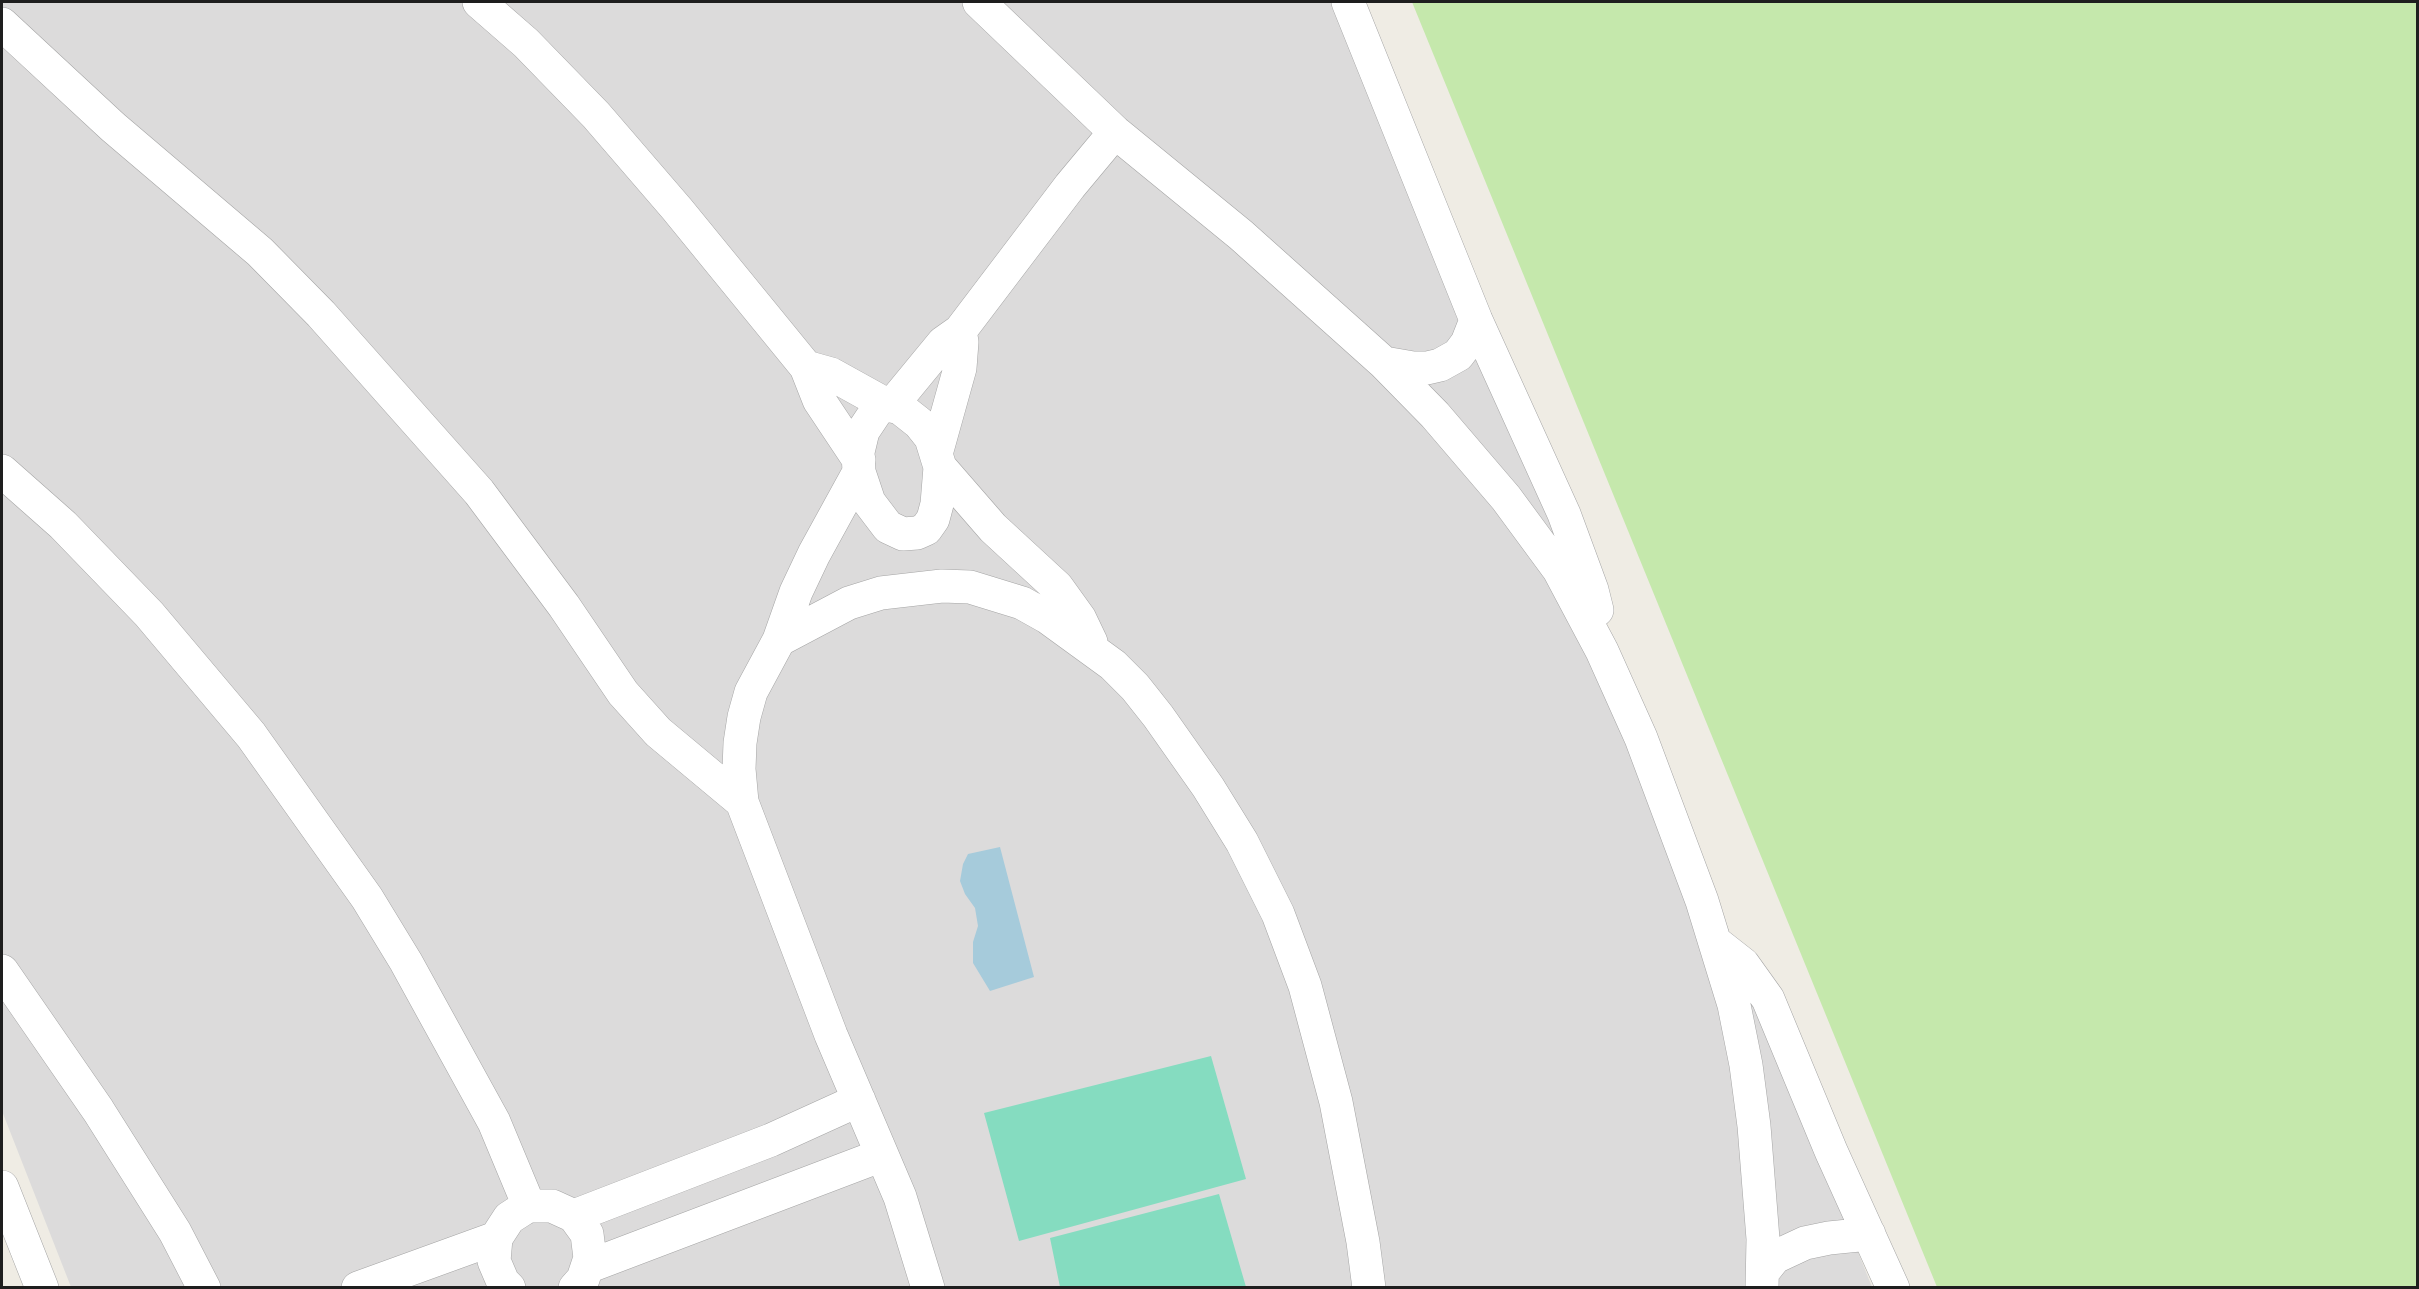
<!DOCTYPE html>
<html>
<head>
<meta charset="utf-8">
<style>
	body { margin:0 }
	#map { position:relative; width:2419px; height:1289px; overflow:hidden; background:#efece4; font-family:"Alegreya Sans",sans-serif }
	canvas { display:block }
	.frame { position:absolute; inset:0; border:3px solid #1e1e1e; pointer-events:none }
</style>
</head>
<body>
<div id="map">
<canvas width="2419" height="1289"></canvas>
<div class="frame"></div>
</div>
<script>
const context = document.querySelector('canvas').getContext('2d');
context.lineJoin = 'round';
function fill(path, color) { context.fillStyle = color; context.fill(path, 'evenodd'); }
const poly = rows => new Path2D(rows.map(r => 'M' + r).join(''));
function strokePath(path, color, width, dash) { context.strokeStyle = color; context.lineWidth = width; context.lineCap = dash ? 'butt' : 'round'; context.setLineDash(dash || []); context.stroke(path); }
fill(poly([
	[2,2,1356,2,1872,1287,71,1287,2,1111]
]), '#dcdbdb');
fill(poly([
	[1412,2,2417,2,2417,1287,1937,1287]
]), '#c5e8ac');
fill(poly([
	[1211,1056,1246,1179,1019,1241,984,1113],
	[1219,1194,1246,1287,1060,1287,1050,1238]
]), '#85dcc0');
fill(poly([
	[1000,847,1034,977,990,991,973,963,973,942,978,926,975,908,965,894,960,881,963,864,968,854]
]), '#a6cbdb');
const minor = poly([
	[479,2,526,43,596,115,677,209,806,367,819,400,859,460],
	[979,2,1115,132,1241,235,1384,363,1435,415,1506,498,1559,570,1602,651,1641,738,1702,901,1734,1005,1746,1065,1754,1126,1763,1239,1762,1288],
	[1348,2,1476,320,1564,514,1592,590,1597,610],
	[2,24,113,127,260,252,321,314,479,492,564,606,623,693,658,732,742,802,831,1035,900,1197,928,1288],
	[1384,363,1413,368,1427,368,1440,365,1458,355,1467,343,1476,320],
	[806,367,831,374,887,405],
	[887,405,900,408,919,423,931,438,940,467,937,504,933,519,926,529,917,533,903,534,888,527,869,502,859,472,858,452,863,431,877,410,887,405],
	[892,405,943,343,960,331,1070,186,1115,132],
	[936,454,960,368,962,342,960,331],
	[940,467,993,528,1057,587,1080,619,1091,642],
	[2,471,63,525,149,614,251,735,367,898,406,962,494,1122,529,1206],
	[779,640,849,603,881,593,942,586,970,587,1022,603,1047,617,1113,665,1135,687,1158,716,1208,787,1242,842,1278,914,1305,986,1336,1102,1363,1242,1369,1288],
	[742,802,739,769,740,743,744,717,751,692,779,640,796,592,814,554,859,472],
	[1715,942,1743,964,1768,999,1831,1151,1893,1288],
	[2,971,98,1110,175,1232,204,1288],
	[2,1187,42,1288],
	[574,1216,771,1140,859,1100],
	[587,1267,882,1155],
	[1763,1272,1775,1257,1805,1243,1829,1238,1869,1234],
	[358,1288,496,1238],
	[509,1288,503,1282,494,1261,496,1238,509,1218,523,1209,529,1206,552,1206,574,1216,587,1234,590,1258,583,1279,575,1288]
]);
strokePath(minor, '#a5a5a5', 34);
strokePath(minor, '#fff', 33);
</script>
</body>
</html>
